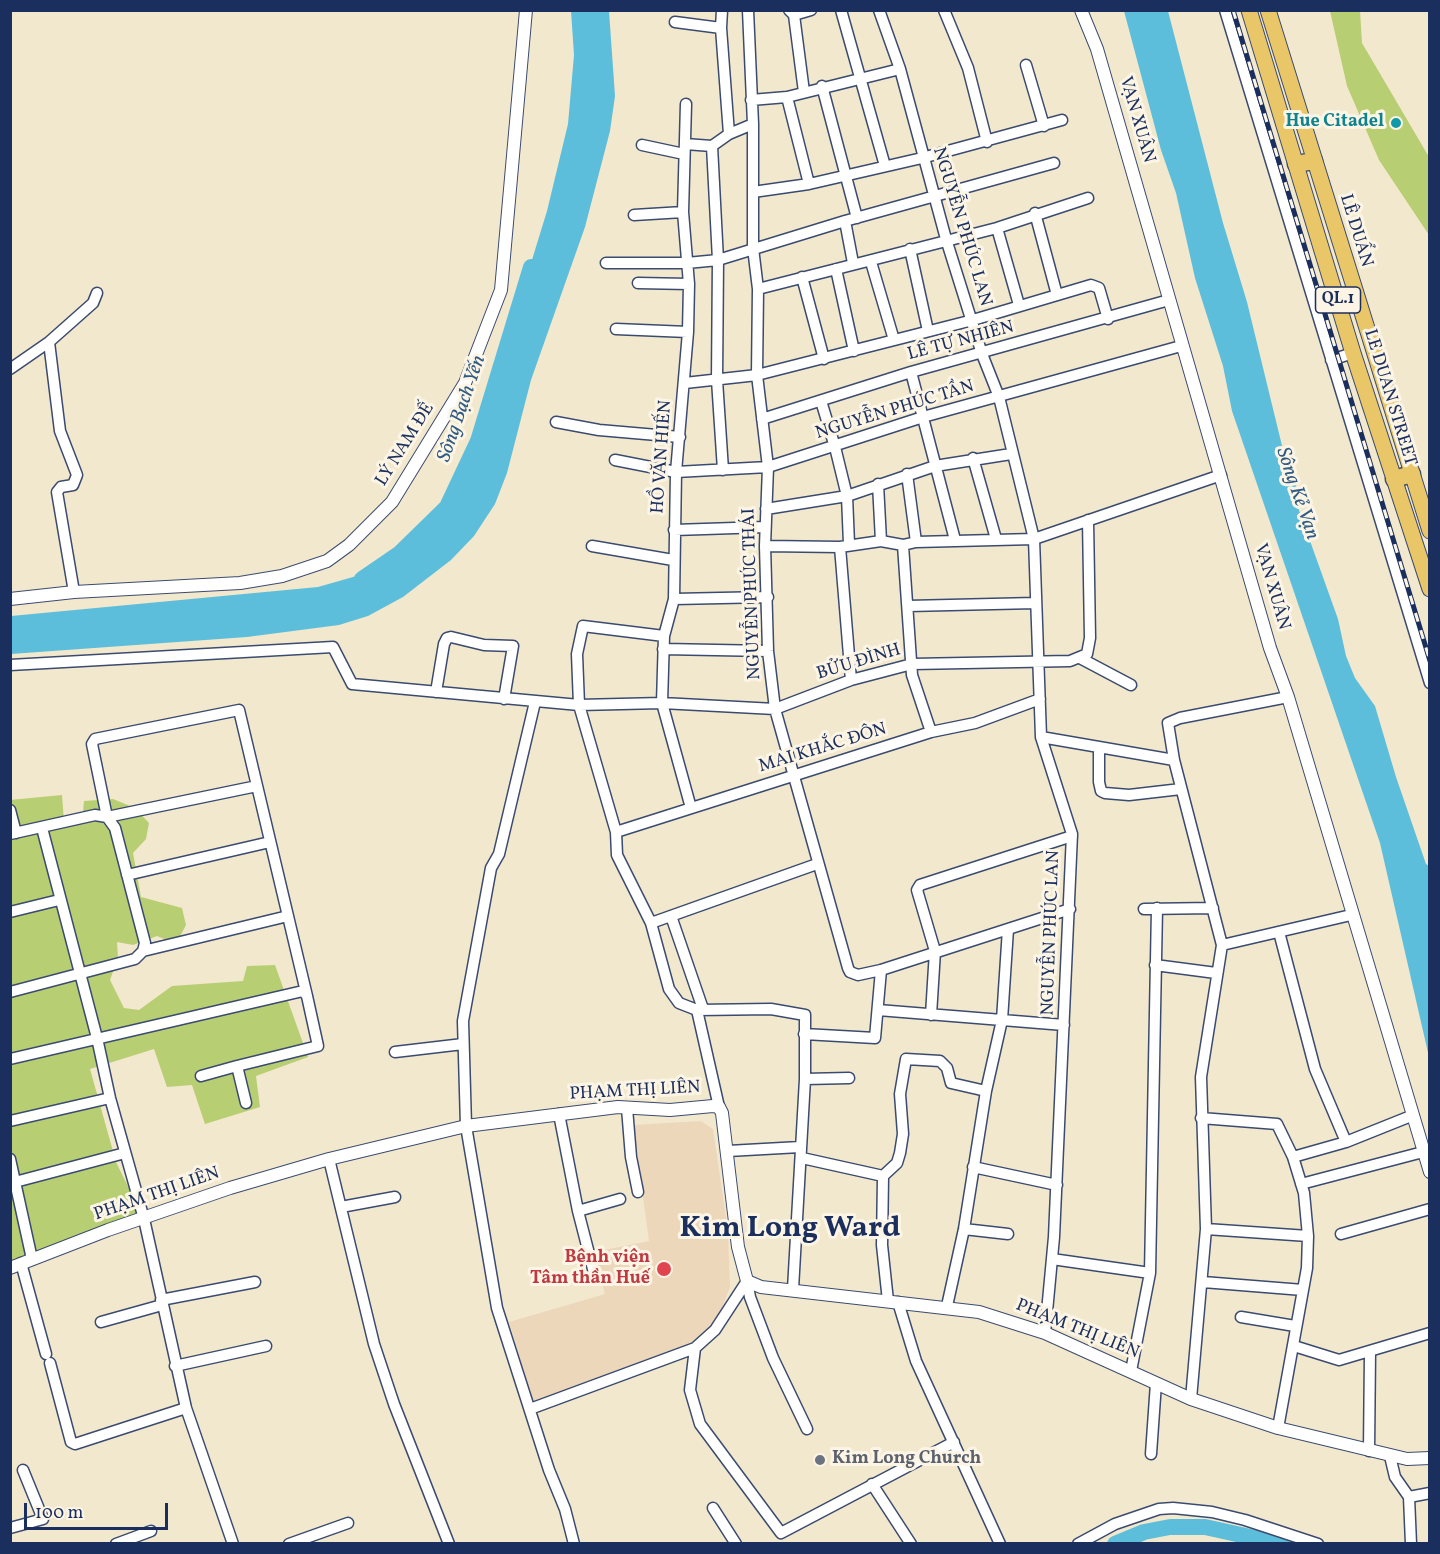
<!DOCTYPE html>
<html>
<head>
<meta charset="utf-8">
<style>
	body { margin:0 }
	#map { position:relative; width:1440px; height:1554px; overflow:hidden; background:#f2e8cd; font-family:Vollkorn,serif }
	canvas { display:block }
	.frame { position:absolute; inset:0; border:12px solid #1b2f5e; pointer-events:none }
	.scale { position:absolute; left:24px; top:1503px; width:144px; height:27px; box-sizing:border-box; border:3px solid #1b2f5e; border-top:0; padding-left:8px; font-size:18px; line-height:21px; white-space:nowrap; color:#1b2f5e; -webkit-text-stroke:4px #fcf5e5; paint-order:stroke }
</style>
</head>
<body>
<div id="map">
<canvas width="1440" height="1554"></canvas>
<div class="frame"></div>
<div class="scale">100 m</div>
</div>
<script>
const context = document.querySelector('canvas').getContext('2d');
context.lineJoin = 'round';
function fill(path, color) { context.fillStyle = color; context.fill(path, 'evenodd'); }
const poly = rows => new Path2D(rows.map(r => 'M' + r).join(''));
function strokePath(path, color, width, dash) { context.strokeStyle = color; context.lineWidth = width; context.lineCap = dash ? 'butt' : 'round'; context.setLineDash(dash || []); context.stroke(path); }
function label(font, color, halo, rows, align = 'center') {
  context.font = font + ' Vollkorn,serif'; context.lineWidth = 6; context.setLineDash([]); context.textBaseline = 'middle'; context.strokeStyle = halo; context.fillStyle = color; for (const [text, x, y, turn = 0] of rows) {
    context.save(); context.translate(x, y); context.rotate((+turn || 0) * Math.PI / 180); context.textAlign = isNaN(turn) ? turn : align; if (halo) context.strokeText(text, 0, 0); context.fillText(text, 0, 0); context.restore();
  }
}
fill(poly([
	[701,1121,713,1129,728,1231,730,1287,721,1311,699,1340,533,1401,509,1322,605,1294,594,1252,649,1241,633,1125]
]), '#edd7bb');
fill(poly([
	[1330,11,1360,11,1362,43,1429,157,1429,235,1379,160,1347,86],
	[62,795,64,822,82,822,84,801,113,799,135,808,149,823,146,839,133,853,141,897,182,908,186,925,176,944,157,936,133,945,117,942,118,958,110,980,124,1008,139,1010,172,986,243,981,247,966,275,965,308,1057,256,1076,260,1107,205,1124,192,1085,167,1087,154,1049,90,1069,116,1162,144,1219,10,1264,10,800]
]), '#b8ce73');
fill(poly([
	[571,11,609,11,615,96,610,131,585,227,531,380,507,473,495,504,474,536,451,560,403,597,368,616,339,625,247,637,11,654,11,616,318,587,367,573,400,556,424,535,456,492,473,452,547,211,568,124,574,55],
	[1124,11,1168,11,1223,223,1247,302,1285,458,1297,476,1295,499,1338,619,1346,656,1355,678,1375,706,1396,777,1426,864,1429,866,1429,1057,1380,843,1232,411,1223,366,1195,278,1176,193,1161,150]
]), '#5dbedc');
strokePath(poly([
	[362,579,400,553,447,507,478,441,531,267],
	[1115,1544,1144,1532,1170,1527,1205,1527,1282,1544]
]), '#5dbedc', 16);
const minor = poly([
	[722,10,721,28,729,134],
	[748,10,753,124,753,248,758,289,757,375,768,467,765,546,768,651,775,709,848,968,850,972,858,975,881,970,1070,909],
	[789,10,794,15,804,92],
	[841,10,885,166],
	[879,10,900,69,946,239,982,354,999,397,1034,539,1041,737,1072,834,1054,1237,1045,1333],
	[944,10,968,68,987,142],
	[1225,10,1430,683],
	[794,15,811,10],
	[675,22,721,28],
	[1026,65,1044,126],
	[822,86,857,218],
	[787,97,809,184],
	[751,100,787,97,900,69],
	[686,104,683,212,689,284,688,332,676,472,674,599,664,636,662,703,691,808],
	[685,144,712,146,729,134,753,124],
	[642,145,684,154],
	[712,146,718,260,717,380,723,470],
	[753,192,809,184,922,158,1062,120],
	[1035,213,1057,295],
	[634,215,683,212],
	[845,221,853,263],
	[997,228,1019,305],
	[910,249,928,331],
	[871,262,894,340],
	[606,263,687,263,718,260,845,221,1054,163],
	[836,269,854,351],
	[802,277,824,359],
	[638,283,689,284],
	[758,289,997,228,1088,198],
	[616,329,688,332],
	[49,342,60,431,77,475,73,485,61,487,57,492,74,592],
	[1331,360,1353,353],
	[10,369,49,342,93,303,97,293],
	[911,372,955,540],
	[685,383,757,375,973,320,1091,285,1099,288,1108,319],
	[821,401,835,447,847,496,849,544],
	[762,419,911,372,1169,300],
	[556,422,599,430,680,437],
	[973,458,996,539],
	[615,460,676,472,768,467,923,417,1181,346],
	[907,474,916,542],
	[878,484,881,541],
	[766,509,847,496,935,466,1011,454],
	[674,530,765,527],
	[903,545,912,675,931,732],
	[592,546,673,560],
	[765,546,840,547,881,541,903,545,916,542,1034,539,1221,475],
	[840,547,851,680],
	[674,599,768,597],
	[908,606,1035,603],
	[664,636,583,626,577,654,579,705,616,832,617,855,651,923,669,989,679,1003,697,1010,771,1009,805,1015,805,1079,793,1289],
	[663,649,768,651],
	[1080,658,1131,685],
	[10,665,333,647,352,684,579,705,662,703,775,709,851,680,912,664,1070,661,1087,654,1090,638,1088,520],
	[436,692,444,644,447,638,451,637,484,645,513,646,504,699],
	[535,702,499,854,491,868,463,1021,466,1126,497,1308,549,1470,565,1509,574,1544],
	[1041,737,1174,760],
	[1099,749,1099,782,1101,791,1105,793,1129,795,1181,789],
	[257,786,107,817,92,744,95,739,239,710,307,996],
	[10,810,16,833],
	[42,828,97,1038,110,1098,144,1219,186,1408,233,1544],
	[616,832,931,732,975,723,1040,699],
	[10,834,95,815,107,817,115,828,145,943,143,951,135,959,10,992],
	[127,875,270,842],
	[1144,909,1213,908],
	[10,912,59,900],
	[671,916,703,1009],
	[651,923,817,864],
	[1279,932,1315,1069,1346,1142],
	[1222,945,1351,915],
	[143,951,288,916],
	[1155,965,1216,973],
	[697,1010,719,1107],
	[878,1010,1064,1025],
	[931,1015,935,951,917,890,920,885,1072,836],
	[804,1034,875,1038,881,970],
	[395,1052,463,1044],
	[10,1059,303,991,307,996,318,1046,237,1066,246,1103],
	[201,1076,237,1066],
	[805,1079,849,1078],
	[627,1108,631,1157,638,1192],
	[559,1114,578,1211,620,1199],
	[1201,1118,1277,1124,1293,1157,1304,1193,1308,1236,1307,1268,1278,1428],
	[10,1121,110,1098],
	[728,1151,800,1147],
	[1293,1157,1346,1142,1411,1116],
	[802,1158,883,1176],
	[10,1159,32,1259],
	[329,1159,374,1344,394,1404,449,1544],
	[973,1167,1057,1185],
	[15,1182,125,1153],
	[1301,1184,1423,1152],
	[341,1207,395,1197],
	[578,1211,594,1273],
	[964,1229,1008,1234],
	[1206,1229,1308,1236],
	[1341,1234,1430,1209],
	[1052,1259,1150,1273],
	[21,1263,46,1354],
	[747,1281,715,1330,695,1348,690,1390,700,1424,781,1533,954,1442],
	[747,1281,750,1297,773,1358,807,1429],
	[1203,1282,1303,1290],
	[161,1300,255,1282],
	[888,1301,882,1245,883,1176,897,1163,900,1153,903,1134,900,1094,906,1059,940,1061,947,1068,951,1083,986,1091],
	[898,1302,916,1361,1000,1544],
	[947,1306,964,1229,986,1091,1002,1020,1008,929],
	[1241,1317,1295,1326],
	[101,1322,162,1305],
	[1294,1346,1339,1360,1430,1333],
	[50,1363,71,1442,75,1444,186,1408],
	[175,1366,266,1346],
	[1131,1371,1150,1273,1157,908],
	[1191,1399,1206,1229,1201,1077,1222,945,1174,760,1168,723,1180,718,1288,697],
	[530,1409,695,1348],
	[1369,1451,1370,1352],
	[1151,1454,1156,1383],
	[1390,1456,1395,1477,1409,1497],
	[872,1484,911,1544],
	[713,1508,736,1544],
	[10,1528,43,1519,23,1470],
	[116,1544,151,1531],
	[289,1544,348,1523],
	[1078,1544,1115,1524,1159,1509,1173,1508,1212,1512,1245,1520,1318,1544],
	[1411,1544,1409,1497,1430,1493]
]);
const tertiary = poly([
	[1081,10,1097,49,1270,648,1288,697,1430,1172],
	[10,599,74,592,240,583,282,576,327,561,349,545,392,502,465,383,501,290,526,10],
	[10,1268,108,1230,230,1188,329,1159,466,1126,618,1107,670,1110,713,1106,719,1107,722,1113,738,1247,747,1281,761,1287,979,1312,1045,1333,1191,1399,1278,1428,1407,1459,1430,1458]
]);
const primary = poly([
	[1249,10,1353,353,1430,589],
	[1268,10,1430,531]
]);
const trunk = poly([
	[1296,164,1314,161],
	[1394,479,1412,474]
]);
strokePath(minor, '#3b4b6f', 13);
strokePath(tertiary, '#3b4b6f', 14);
strokePath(primary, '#3b4b6f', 17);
strokePath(trunk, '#3b4b6f', 19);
strokePath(minor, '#fff', 10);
strokePath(tertiary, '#fff', 12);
strokePath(primary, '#e9c769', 15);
strokePath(trunk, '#e9c769', 16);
const rail = poly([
	[1233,10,1430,661]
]);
strokePath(rail, '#1b2f5e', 5);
strokePath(rail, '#fcf5e5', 3, [9]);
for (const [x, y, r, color] of [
	[1396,123,6,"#0f9aa8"],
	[664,1269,8,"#e0444e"],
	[820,1460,6,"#6b7280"]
]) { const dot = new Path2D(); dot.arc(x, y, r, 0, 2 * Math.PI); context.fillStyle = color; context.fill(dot); strokePath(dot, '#fcf5e5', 2); }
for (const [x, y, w] of [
	[1338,300,45]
]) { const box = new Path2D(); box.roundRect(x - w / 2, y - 13, w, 26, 4.5); context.fillStyle = '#fcf5e5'; context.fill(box); strokePath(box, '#1b2f5e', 1.5); }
label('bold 16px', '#1b2f5e', null, [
	["QL.1",1338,300]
]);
label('18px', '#1b2f5e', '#fcf5e5', [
	["VẠN XUÂN",1136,120,74],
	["NGUYỄN PHÚC LAN",961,227,73],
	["LÊ DUẨN",1355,231,73],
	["LÊ TỰ NHIÊN",961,342,-15],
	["LE DUAN STREET",1389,398,73],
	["NGUYỄN PHÚC TẦN",895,411,-17],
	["LÝ NAM ĐẾ",406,445,-58],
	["HỒ VĂN HIẾN",663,457,-86],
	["VẠN XUÂN",1271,587,74],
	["NGUYỄN PHÚC THÁI",753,594,-92],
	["BỬU ĐÌNH",859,663,-17],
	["MAI KHẮC ĐÔN",823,749,-17],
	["NGUYỄN PHÚC LAN",1052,933,-88],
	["PHẠM THỊ LIÊN",635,1092,-3],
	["PHẠM THỊ LIÊN",157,1195,-19],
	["PHẠM THỊ LIÊN",1077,1330,22]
]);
label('bold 18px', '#0d838f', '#fcf5e5', [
	["Hue Citadel",1384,123]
], 'right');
label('bold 18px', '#be3a42', '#fcf5e5', [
	["Bệnh viện",650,1259],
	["Tâm thần Huế",650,1280]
], 'right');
label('bold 18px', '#5b616d', '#fcf5e5', [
	["Kim Long Church",832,1460]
], 'left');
label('italic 20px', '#2f5a84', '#fcf5e5', [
	["Sông Bạch Yến",463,409,-71],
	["Sông Kẻ Vạn",1296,494,71]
]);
label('bold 30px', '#1b2f5e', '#fcf5e5', [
	["Kim Long Ward",790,1230]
]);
</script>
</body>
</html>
